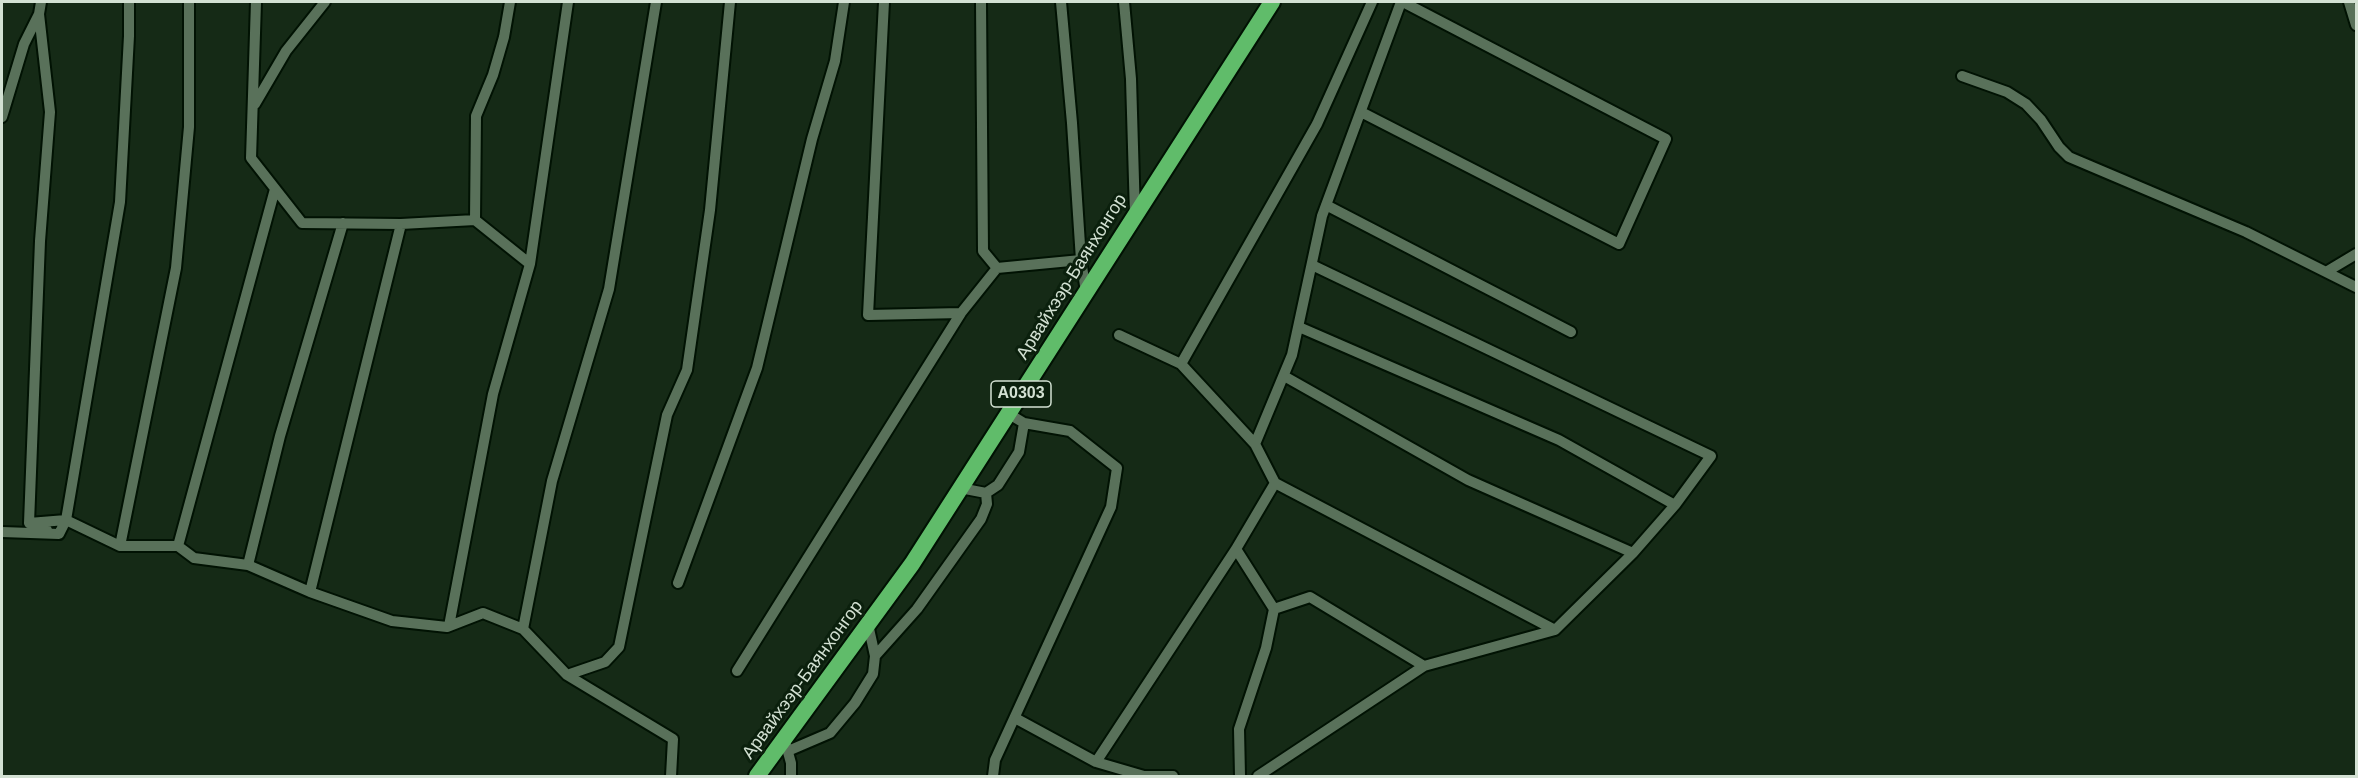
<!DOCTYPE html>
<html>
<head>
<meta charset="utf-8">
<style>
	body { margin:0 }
	#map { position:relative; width:2358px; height:778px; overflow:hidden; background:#152a16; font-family:Helvetica,sans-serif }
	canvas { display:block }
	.frame { position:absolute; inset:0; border:3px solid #d3e1d3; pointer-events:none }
</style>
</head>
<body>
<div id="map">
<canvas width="2358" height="778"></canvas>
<div class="frame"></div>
</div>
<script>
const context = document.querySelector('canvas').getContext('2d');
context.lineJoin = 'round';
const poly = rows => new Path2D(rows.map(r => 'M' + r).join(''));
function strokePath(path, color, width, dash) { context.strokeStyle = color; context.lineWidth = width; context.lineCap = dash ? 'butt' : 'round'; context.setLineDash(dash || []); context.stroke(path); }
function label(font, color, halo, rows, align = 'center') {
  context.font = font + ' Helvetica,sans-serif'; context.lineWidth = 6; context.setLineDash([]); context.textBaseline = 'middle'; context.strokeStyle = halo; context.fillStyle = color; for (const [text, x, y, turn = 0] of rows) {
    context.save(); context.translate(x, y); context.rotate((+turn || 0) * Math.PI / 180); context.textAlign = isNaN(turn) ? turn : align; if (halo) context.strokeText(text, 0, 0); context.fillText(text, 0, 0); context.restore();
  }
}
const minor = poly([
	[256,2,251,158,302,223,401,224,475,220,530,264],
	[884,2,868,315,961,313],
	[981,2,983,251,997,268],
	[1061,2,1072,123,1081,260,1086,292],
	[1124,2,1131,79,1135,215],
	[2349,2,2356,25],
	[1962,76,2007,92,2026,104,2041,120,2059,147,2069,157,2246,232,2356,287],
	[255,104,286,51,325,2],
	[1361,112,1619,244,1666,139,1403,2],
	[2,117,24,44,39,14,41,2],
	[1326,205,1571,332],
	[475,220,476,116,493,75,504,37,510,2],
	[2326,272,2356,254],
	[1299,327,1559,440,1675,505],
	[1181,364,1317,124,1372,2],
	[1284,376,1468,480,1633,553],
	[1255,444,1292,355,1322,216,1401,2],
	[1275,483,1555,630],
	[960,488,986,493,998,485,1019,452,1024,423,1009,414],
	[29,523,40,241,50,112,39,14],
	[47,530,29,523,66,520,120,202,129,36,129,2],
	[2,532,59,534,66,520,120,546,178,546,194,558,248,565,310,592,392,621,447,627,483,613,523,629,567,675,673,739,671,776],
	[120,546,176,268,189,127,189,2],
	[178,546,275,189],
	[1236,549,1274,609,1266,648,1239,729,1240,776],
	[248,565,280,436,343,223],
	[678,583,757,368,812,139,835,61,844,2],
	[310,592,401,224],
	[1274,609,1310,597,1424,666],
	[449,626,493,394,530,264,568,2],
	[523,629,552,481,609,289,656,2],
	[875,656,917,609,981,519,987,504,986,493],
	[737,671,961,313,997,268,1081,260],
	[567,675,605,662,619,647,667,415,687,370,710,210,730,2],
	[1015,718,1096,762,1144,776,1173,776],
	[786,745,791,763,791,776],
	[788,751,830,733,855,703,873,674,875,656,868,624],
	[1096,762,1236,549,1275,483,1255,444,1181,364,1119,335],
	[993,776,995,760,1111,507,1117,468,1070,431,1024,423],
	[1258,776,1424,666,1555,630,1633,553,1675,505,1711,456,1312,265]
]);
const trunk = poly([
	[757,776,912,564,1272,2]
]);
strokePath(minor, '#011203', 14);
strokePath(trunk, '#011203', 20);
strokePath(minor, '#59715a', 10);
strokePath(trunk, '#60bc6a', 16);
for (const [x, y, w] of [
	[1021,394,60]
]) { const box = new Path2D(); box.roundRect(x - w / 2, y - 13, w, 26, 4.5); context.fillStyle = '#0b200d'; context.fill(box); strokePath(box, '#d3e1d3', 1.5); }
label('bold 16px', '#d3e1d3', null, [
	["A0303",1021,394]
]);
label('18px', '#d3e1d3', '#0b200d', [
	["Арвайхээр-Баянхонгор",1072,277,-58],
	["Арвайхээр-Баянхонгор",803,680,-54]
]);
</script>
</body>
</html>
